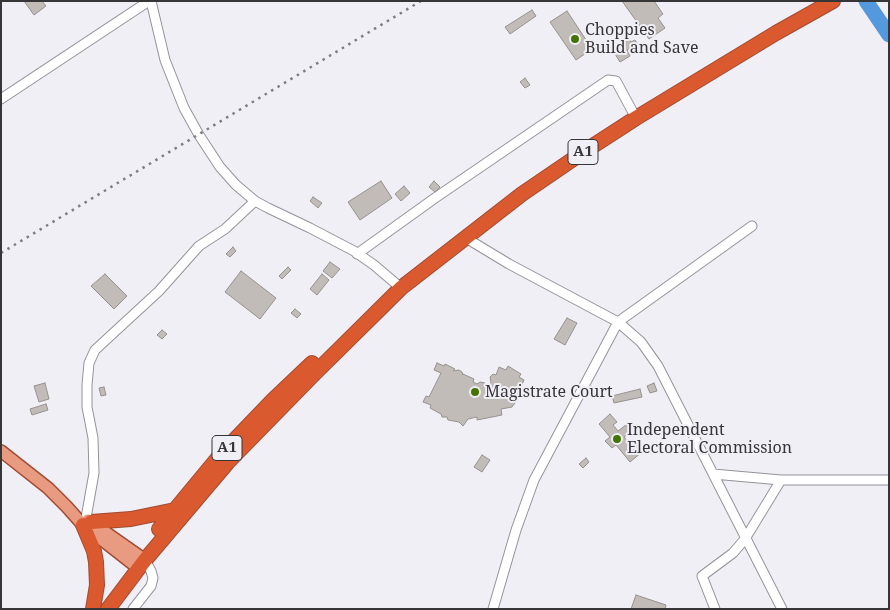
<!DOCTYPE html>
<html>
<head>
<meta charset="utf-8">
<style>
	body { margin:0 }
	#map { position:relative; width:890px; height:610px; overflow:hidden; background:#f1eff6; font-family:"Noto Serif",serif }
	canvas { display:block }
	.frame { position:absolute; inset:0; border:2px solid #363537; pointer-events:none }
</style>
</head>
<body>
<div id="map">
<canvas width="890" height="610"></canvas>
<div class="frame"></div>
</div>
<script>
const context = document.querySelector('canvas').getContext('2d');
context.lineJoin = 'round';
const poly = rows => new Path2D(rows.map(r => 'M' + r).join(''));
function strokePath(path, color, width, dash) { context.strokeStyle = color; context.lineWidth = width; context.lineCap = dash ? 'butt' : 'round'; context.setLineDash(dash || []); context.stroke(path); }
function fill(path, color) { context.fillStyle = color; context.fill(path, 'evenodd'); }
function label(font, color, halo, rows, align = 'center') {
  context.font = font + ' "Noto Serif",serif'; context.lineWidth = 4; context.setLineDash([]); context.textBaseline = 'middle'; context.strokeStyle = halo; context.fillStyle = color; for (const [text, x, y, turn = 0] of rows) {
    context.save(); context.translate(x, y); context.rotate((+turn || 0) * Math.PI / 180); context.textAlign = isNaN(turn) ? turn : align; if (halo) context.strokeText(text, 0, 0); context.fillText(text, 0, 0); context.restore();
  }
}
strokePath(poly([
	[866,1,889,35]
]), '#5498de', 15);
const building = poly([
	[24,1,42,1,46,6,34,15,24,1],
	[622,1,654,1,663,14,658,18,665,28,649,39,622,1],
	[532,10,536,16,510,34,505,27,532,10],
	[567,11,592,49,576,60,550,22,567,11],
	[629,39,631,42,635,40,640,48,632,53,629,49,627,50,630,56,620,62,612,49,623,42,624,45,626,44,625,42,629,39],
	[525,78,530,85,525,88,520,82,525,78],
	[381,181,392,198,360,220,348,202,381,181],
	[434,181,440,187,435,192,429,187,434,181],
	[404,186,410,193,401,201,395,194,404,186],
	[313,197,322,203,318,208,310,201,313,197],
	[233,247,236,251,230,257,226,254,233,247],
	[330,262,340,269,332,278,323,271,330,262],
	[288,267,291,270,282,279,279,276,288,267],
	[241,271,276,298,260,319,225,292,241,271],
	[105,274,127,296,114,309,91,286,105,274],
	[322,274,329,280,317,295,310,289,322,274],
	[295,309,301,314,297,318,291,313,295,309],
	[567,318,577,323,565,345,554,339,567,318],
	[162,330,167,334,162,339,157,335,162,330],
	[437,363,444,366,445,364,455,369,453,371,459,370,462,372,463,375,463,374,474,379,473,382,477,384,480,382,485,383,486,387,489,387,491,382,490,377,493,374,496,375,499,367,506,370,508,366,521,374,519,377,524,380,515,399,517,400,512,407,501,409,502,415,477,420,477,417,468,419,463,426,459,422,448,420,447,417,442,417,441,414,430,408,431,405,423,402,426,396,429,397,441,373,434,370,437,363],
	[45,383,49,399,39,402,34,386,45,383],
	[654,383,657,391,650,393,647,386,654,383],
	[104,387,106,395,101,396,99,388,104,387],
	[640,389,642,397,614,403,612,396,640,389],
	[46,404,48,410,32,415,30,409,46,404],
	[610,414,617,422,613,425,618,431,626,425,631,432,624,437,631,445,635,443,642,452,630,462,616,445,612,448,605,441,610,437,599,424,610,414],
	[482,455,490,460,482,472,474,467,482,455],
	[586,458,589,462,583,468,579,464,586,458],
	[636,595,666,605,665,609,631,609,636,595]
]);
fill(building, '#c2bcb8');
strokePath(building, '#97918d', 1);
const minor = poly([
	[151,1,165,60,184,108,199,135,220,167,236,185,255,201,268,208,310,228,354,251,374,265,401,288],
	[1,99,149,1],
	[466,238,509,264,618,322,641,342,658,366,782,609],
	[357,254,435,198,608,80,616,81,636,118],
	[713,474,781,480,889,480],
	[86,518,94,473,93,438,87,407,87,385,89,363,95,350,159,291,199,246,225,229,255,201],
	[133,609,151,586,153,578,151,571,145,560],
	[493,609,516,530,534,480,618,322,752,226],
	[715,609,702,576,733,553,745,539,781,480]
]);
const major = poly([
	[1,451,48,488,67,507,83,525,138,568],
	[88,520,145,560]
]);
const highway = poly([
	[91,522,131,519,175,510],
	[83,525,94,551,96,562,97,585,93,609],
	[159,529,222,453,273,400,312,363],
	[108,609,145,560,228,462,314,374,401,288,522,194,585,151,636,118,776,33,833,1]
]);
strokePath(minor, '#959399', 11);
strokePath(major, '#a14c32', 14);
strokePath(highway, '#a14c32', 16);
strokePath(minor, '#fff', 9);
strokePath(major, '#e99b82', 11);
strokePath(highway, '#da592f', 14);
strokePath(poly([
	[1,253,421,1]
]), '#7f7d81', 2.5, [2.5, 5]);
for (const [x, y, r, color] of [
	[575,39,5,"#417500"],
	[475,392,5,"#417500"],
	[617,439,5,"#417500"]
]) { const dot = new Path2D(); dot.arc(x, y, r, 0, 2 * Math.PI); context.fillStyle = color; context.fill(dot); strokePath(dot, '#f1eff6', 2); }
for (const [x, y, w] of [
	[583,152,30],
	[227,448,30]
]) { const box = new Path2D(); box.roundRect(x - w / 2, y - 12.5, w, 25, 4); context.fillStyle = '#f1eff6'; context.fill(box); strokePath(box, '#363537', 1); }
label('bold 15px', '#363537', null, [
	["A1",583,152],
	["A1",227,448]
]);
label('16px', '#363537', '#f1eff6', [
	["Choppies",585,30],
	["Build and Save",585,48],
	["Magistrate Court",485,392],
	["Independent",627,430],
	["Electoral Commission",627,448]
], 'left');
</script>
</body>
</html>
